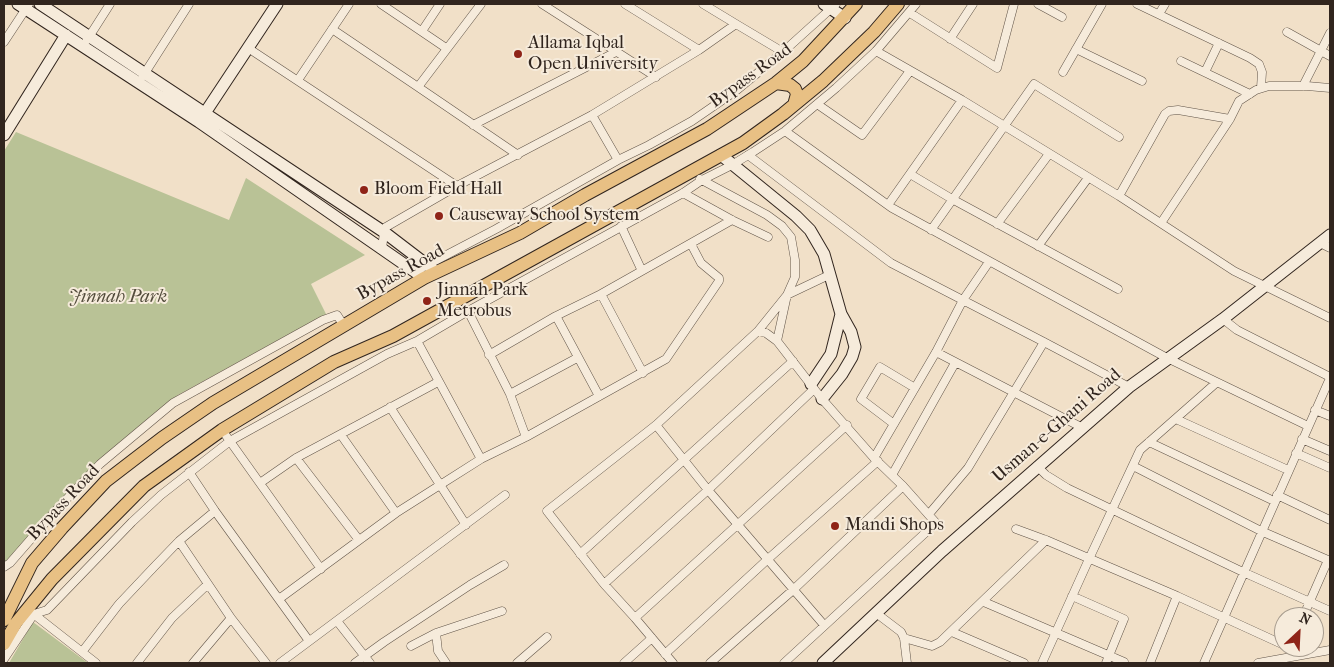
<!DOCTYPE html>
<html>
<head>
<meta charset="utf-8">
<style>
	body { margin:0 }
	#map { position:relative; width:1334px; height:667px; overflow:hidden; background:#f1e0c8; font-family:"IM FELL French Canon",serif }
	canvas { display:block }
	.frame { position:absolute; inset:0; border:5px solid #31251e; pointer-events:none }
	.north { position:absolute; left:1274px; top:607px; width:50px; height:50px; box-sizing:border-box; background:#f6ebdb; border:1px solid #a79c8f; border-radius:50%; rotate:25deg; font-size:14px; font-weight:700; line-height:20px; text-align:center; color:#31251e }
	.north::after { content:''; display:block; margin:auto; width:18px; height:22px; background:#8f2418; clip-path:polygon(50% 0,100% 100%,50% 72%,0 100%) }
</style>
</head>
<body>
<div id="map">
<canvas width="1334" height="667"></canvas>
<div class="frame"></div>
<div class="north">N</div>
</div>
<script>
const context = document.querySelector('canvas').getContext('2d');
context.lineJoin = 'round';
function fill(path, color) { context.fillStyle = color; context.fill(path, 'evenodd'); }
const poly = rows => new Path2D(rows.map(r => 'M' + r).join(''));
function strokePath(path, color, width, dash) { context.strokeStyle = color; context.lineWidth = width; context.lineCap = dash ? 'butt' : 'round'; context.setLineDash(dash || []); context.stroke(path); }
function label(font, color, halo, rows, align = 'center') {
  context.font = font + ' "IM FELL French Canon",serif'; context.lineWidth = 4; context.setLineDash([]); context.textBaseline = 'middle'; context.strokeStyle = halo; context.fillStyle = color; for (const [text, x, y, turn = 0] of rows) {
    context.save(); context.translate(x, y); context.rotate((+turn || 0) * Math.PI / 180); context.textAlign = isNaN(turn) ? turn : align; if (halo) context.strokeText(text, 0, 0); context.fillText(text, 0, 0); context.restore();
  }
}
fill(poly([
	[16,132,229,220,246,178,365,255,311,284,326,314,178,395,120,442,58,508,52,510,4,564,4,151],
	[33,622,88,663,9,663]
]), '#b9c296');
const street = poly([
	[381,4,446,48],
	[542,4,656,77],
	[625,4,699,50],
	[703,4,736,24],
	[1038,4,1062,17],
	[1137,4,1250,58,1259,64,1262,72,1261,88],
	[910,13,997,68,1014,4],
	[1159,14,1165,4],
	[332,29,418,87,481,4],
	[422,31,440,4],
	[1287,32,1330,56],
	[950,39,973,4],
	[87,40,110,4],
	[4,42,29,4],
	[248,48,457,186,592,115,699,50,736,24,783,52],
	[1076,49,1142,81],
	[876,51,962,100,1119,196,1234,271,1330,318],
	[1181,61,1250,94],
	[1063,72,1102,4],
	[1205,72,1219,43],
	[143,76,189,4],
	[298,80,349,4],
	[1303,86,1330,33],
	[418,87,518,155],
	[817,104,862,135,910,71],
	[592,115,618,160],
	[473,125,616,52],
	[785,131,892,208,1167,358,1308,426],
	[748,155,891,263,1044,342,1129,387],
	[910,174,952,199,1118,289],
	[700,179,767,215,782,226,791,237,795,260,795,277,787,295,777,341],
	[683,193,732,220,768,237],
	[1119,196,1165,114,1169,111,1178,110,1230,119],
	[888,205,962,100],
	[1161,223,1230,119,1239,101,1256,90,1269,86,1307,86,1330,88],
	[997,224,1049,154],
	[621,226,642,271],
	[931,230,1034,84,1119,137],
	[1320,243,1330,248],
	[1038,246,1088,178],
	[382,249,384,232,386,227,457,186],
	[414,272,496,229,618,160,649,145,692,121,737,90,783,52,836,4],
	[601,294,643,373],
	[468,311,510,394,526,437],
	[556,316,599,396],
	[1223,319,1237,330,1330,377],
	[758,331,787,295,829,275],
	[417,341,481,459],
	[936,352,1081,427],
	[489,355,556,316,601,294,732,220],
	[510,394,577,358],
	[390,407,466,525],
	[1315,410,1330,416],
	[1176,419,1288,470],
	[894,424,861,399,880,367,915,388],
	[656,425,708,490,824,625],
	[222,430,321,569],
	[341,435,396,513],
	[1302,439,1330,451],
	[1149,442,1274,501],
	[1296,453,1330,468],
	[296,458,359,540],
	[874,458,936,352,963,300,989,262],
	[1037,466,1046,475,1067,488,1243,572,1330,611],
	[1133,466,1261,531,1330,561],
	[189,472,215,511,309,641],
	[892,475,955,363],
	[260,483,296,458,438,382],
	[1277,495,1330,520],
	[929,514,968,468,1044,342],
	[1016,529,1046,540,1177,596,1284,645],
	[179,541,231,618,266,663],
	[580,554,793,361],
	[4,567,10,563,58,508,100,464,173,403,323,320,337,315,344,326],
	[604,584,708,490,814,389],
	[1072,596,1124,619,1106,663],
	[279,599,396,513,440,485,481,459,526,437,666,359,719,281,719,278,701,263,691,244],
	[984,602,1124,662],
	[31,612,96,663],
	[876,613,901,632,904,638,907,663],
	[1303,617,1328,560],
	[635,618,847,425],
	[337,621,370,663],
	[952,632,1024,663],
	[436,633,438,651,446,663],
	[904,638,932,646,940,642,1046,540],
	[411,646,436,633,502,611],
	[1289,647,1305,654],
	[82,652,119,604,153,568,179,541,215,511],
	[665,654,768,559,878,461],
	[4,659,34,614,47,610,132,522,161,495,230,441,387,354,417,341,468,311,683,193,702,180,732,165,753,152,785,131,836,88,876,51,916,4],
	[137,663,172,618,208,584],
	[193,663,231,618],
	[280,663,505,495],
	[355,663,384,642,470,585,504,565],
	[517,663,547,637],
	[624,663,652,638],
	[673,663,635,618,604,584,547,511,656,425,758,331,766,333,777,341,822,399,874,458,903,486,936,523,784,663],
	[710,663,793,590,903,486],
	[1042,663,1089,559,1140,450,1216,383],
	[1150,663,1177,596],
	[1204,663,1330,378],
	[1258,663,1330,650]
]);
const secondary = poly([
	[18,4,199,122,424,278],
	[40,4,384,232,435,271],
	[824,4,845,18],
	[201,119,277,4],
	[4,135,66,35],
	[721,155,796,216,810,230,824,254,841,314,851,332,855,347,852,357,842,374,822,399],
	[811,384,831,354,841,314],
	[823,663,942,551,1129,387,1223,319,1330,235]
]);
const primary = poly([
	[776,83,790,85,795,89,797,94,794,105],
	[4,620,32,563,62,528,106,481,162,438,213,403,424,278,520,233,585,195,707,129,776,83,803,61,856,4],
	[4,644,16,623,52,579,144,486,222,430,334,362,393,336,743,143,783,114,823,81,874,32,898,4]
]);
strokePath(street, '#615448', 9);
strokePath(secondary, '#31251e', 13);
strokePath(primary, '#31251e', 14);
strokePath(street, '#f6ebdb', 8);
strokePath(secondary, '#f6ebdb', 11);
strokePath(primary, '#e8c084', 12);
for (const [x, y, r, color] of [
	[518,54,5,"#8f2418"],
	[364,190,5,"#8f2418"],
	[439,216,5,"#8f2418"],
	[427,301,5,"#8f2418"],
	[835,526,5,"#8f2418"]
]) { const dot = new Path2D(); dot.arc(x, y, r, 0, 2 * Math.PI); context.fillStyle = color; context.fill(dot); strokePath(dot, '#f6ebdb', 2); }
label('18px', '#31251e', '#f6ebdb', [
	["Allama Iqbal",528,44],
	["Open University",528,65],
	["Bloom Field Hall",374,190],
	["Causeway School System",449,216],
	["Jinnah Park",437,291],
	["Metrobus",437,312],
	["Mandi Shops",845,526]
], 'left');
label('18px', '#31251e', '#f6ebdb', [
	["Bypass Road",751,76,-36],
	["Bypass Road",401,273,-29],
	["Usman-e-Ghani Road",1057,426,-41],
	["Bypass Road",64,503,-47]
]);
label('italic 18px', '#534c3c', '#f6ebdb', [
	["Jinnah Park",118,298]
]);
</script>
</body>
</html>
